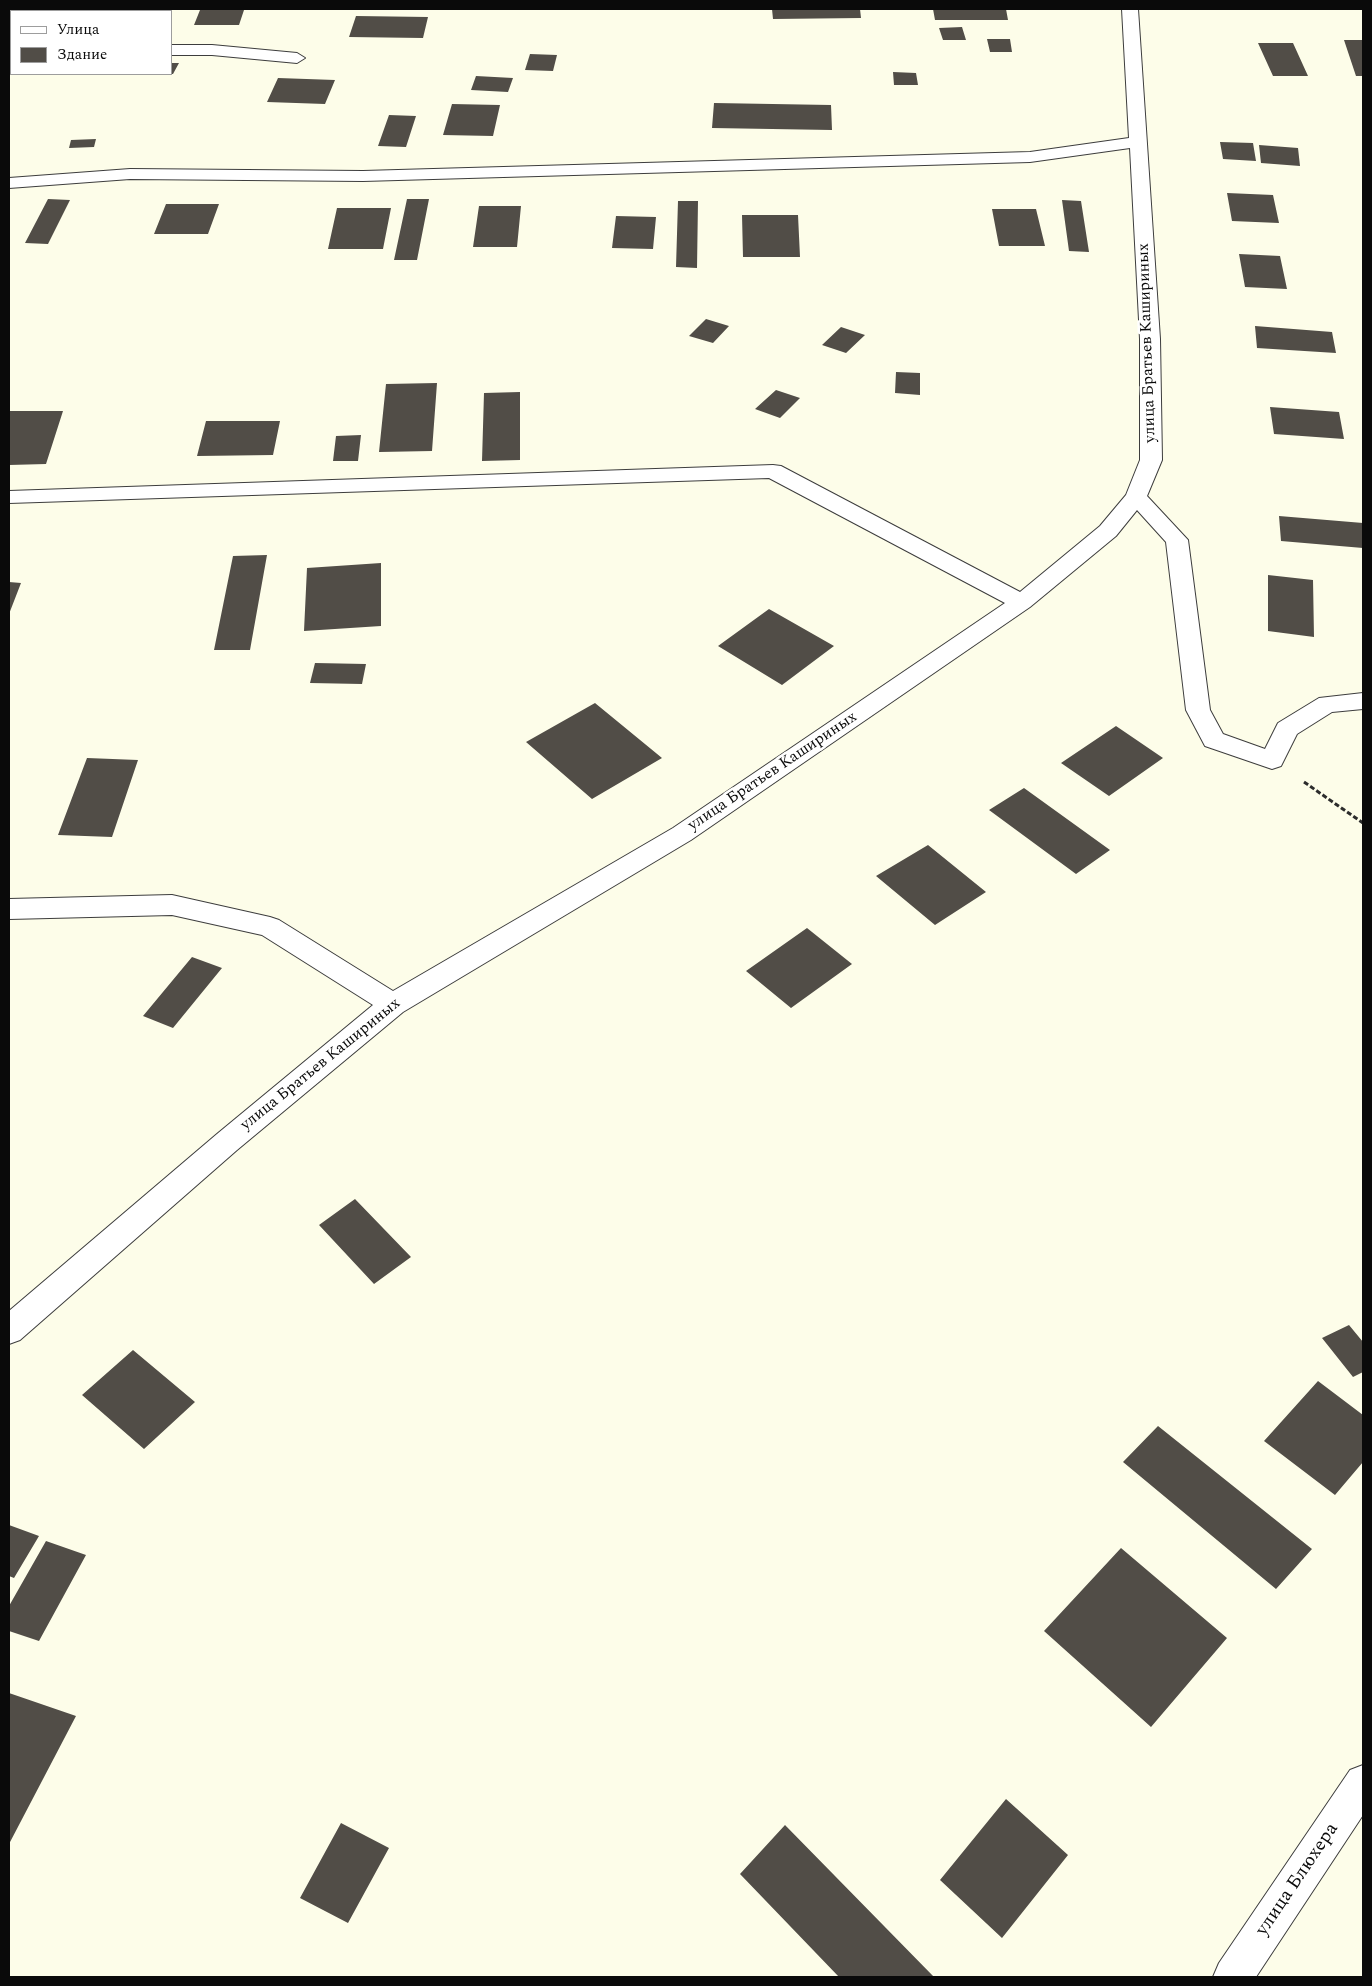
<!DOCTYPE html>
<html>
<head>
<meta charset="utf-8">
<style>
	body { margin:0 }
	#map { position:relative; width:1372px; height:1986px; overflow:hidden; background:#fdfde9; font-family:Spectral,serif }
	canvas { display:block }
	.frame { position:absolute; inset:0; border:10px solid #0a0a0a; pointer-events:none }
	.legend { position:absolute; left:10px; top:10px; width:162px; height:65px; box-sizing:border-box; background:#fff; border:1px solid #9d9d9d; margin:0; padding:6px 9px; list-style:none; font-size:15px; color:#0a0a0a }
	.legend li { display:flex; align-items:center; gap:10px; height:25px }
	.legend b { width:25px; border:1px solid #9d9d9d }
</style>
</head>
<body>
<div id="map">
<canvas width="1372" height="1986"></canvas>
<div class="frame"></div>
<ul class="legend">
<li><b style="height:6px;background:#fff"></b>Улица</li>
<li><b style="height:14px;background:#514d47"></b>Здание</li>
</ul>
</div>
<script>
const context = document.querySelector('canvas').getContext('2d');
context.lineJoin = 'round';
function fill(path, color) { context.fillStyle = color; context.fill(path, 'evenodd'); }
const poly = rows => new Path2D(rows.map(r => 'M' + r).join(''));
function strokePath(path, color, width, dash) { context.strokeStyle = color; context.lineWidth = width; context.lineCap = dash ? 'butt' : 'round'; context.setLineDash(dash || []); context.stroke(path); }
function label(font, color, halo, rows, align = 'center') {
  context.font = font + ' Spectral,serif'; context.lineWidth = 5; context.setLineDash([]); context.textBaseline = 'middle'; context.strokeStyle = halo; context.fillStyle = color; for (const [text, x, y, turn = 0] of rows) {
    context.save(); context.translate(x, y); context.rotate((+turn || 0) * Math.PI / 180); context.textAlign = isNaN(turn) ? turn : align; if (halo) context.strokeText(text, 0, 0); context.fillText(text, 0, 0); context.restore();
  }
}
fill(poly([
	[772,9,860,9,861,18,773,19],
	[933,9,1006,9,1008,20,935,20],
	[200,10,244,10,239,25,194,25],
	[356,16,428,17,423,38,349,37],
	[962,27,966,40,943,40,939,28],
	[987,39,1010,39,1012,52,990,52],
	[1344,40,1363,40,1363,76,1356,76],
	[1258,43,1293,43,1308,76,1273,76],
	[530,54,557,55,553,71,525,70],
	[171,63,179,63,173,74,171,74],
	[893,72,916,73,918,85,894,85],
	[476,76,513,78,508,92,471,90],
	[278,78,335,80,325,104,267,102],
	[714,103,831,105,832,130,712,128],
	[452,104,500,105,493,136,443,135],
	[389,115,416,116,406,147,378,146],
	[96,139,94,147,69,148,71,140],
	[1220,142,1253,143,1256,161,1223,159],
	[1259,145,1298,148,1300,166,1261,163],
	[1227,193,1273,195,1279,223,1232,221],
	[48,199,70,200,48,244,25,243],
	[407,199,429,199,417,260,394,260],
	[1062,200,1081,201,1089,252,1069,251],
	[678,201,698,201,697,268,676,267],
	[166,204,219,204,208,234,154,234],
	[479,206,521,206,517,247,473,247],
	[337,208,391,208,383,249,328,249],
	[992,209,1036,209,1045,246,999,246],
	[742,215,798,215,800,257,743,257],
	[616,216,656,217,653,249,612,248],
	[1239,254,1280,256,1287,289,1245,287],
	[706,319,729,326,713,343,689,336],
	[1255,326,1332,332,1336,353,1257,348],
	[841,327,865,335,846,353,822,345],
	[896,372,920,373,920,395,895,393],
	[437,383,432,451,379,452,386,384],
	[776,390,800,398,780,418,755,409],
	[520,392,520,460,482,461,484,393],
	[1270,407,1339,412,1344,439,1274,434],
	[9,411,63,411,46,464,9,465],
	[206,421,280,421,273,455,197,456],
	[361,435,358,461,333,461,336,436],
	[1279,516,1363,523,1363,548,1281,541],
	[267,555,250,650,214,650,233,556],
	[381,563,381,626,304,631,307,568],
	[1268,575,1313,580,1314,637,1268,631],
	[9,582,21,583,9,614],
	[769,609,834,646,782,685,718,646],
	[315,663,366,664,362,684,310,683],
	[595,703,662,758,592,799,526,742],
	[1116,726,1163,758,1109,796,1061,763],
	[87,758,138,760,112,837,58,835],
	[1024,788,1110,850,1076,874,989,810],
	[928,845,986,892,935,925,876,876],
	[807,928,852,964,791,1008,746,971],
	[192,957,222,968,173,1028,143,1016],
	[355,1199,411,1257,374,1284,319,1225],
	[1349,1325,1363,1342,1363,1372,1353,1377,1322,1338],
	[133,1350,195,1402,144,1449,82,1395],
	[1318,1381,1363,1415,1363,1462,1335,1495,1264,1441],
	[1158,1426,1312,1549,1276,1589,1123,1462],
	[9,1525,39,1536,14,1578,9,1576],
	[46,1541,86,1555,39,1641,9,1631,9,1606],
	[1121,1548,1227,1638,1151,1727,1044,1631],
	[9,1693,76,1716,9,1844],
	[1006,1799,1068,1855,1002,1938,940,1880],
	[341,1823,389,1848,348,1923,300,1898],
	[785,1825,934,1977,839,1977,740,1874]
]), '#514d47');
const minor = poly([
	[38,9,54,9,53,11,37,11,38,9],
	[1122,9,1138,9,1160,339,1162,460,1147,496,1188,540,1210,710,1223,734,1265,749,1278,723,1319,698,1363,693,1363,709,1332,712,1297,734,1281,766,1272,769,1205,746,1186,710,1166,542,1137,510,1116,536,1030,607,691,840,403,1012,237,1150,20,1340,9,1344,9,1311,217,1134,373,1005,262,935,172,915,9,919,9,899,172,895,270,917,279,920,393,991,673,828,1005,603,769,478,9,503,9,491,773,465,781,466,1020,592,1100,526,1126,495,1140,460,1140,339,1130,148,1030,162,363,181,130,179,9,188,9,178,130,169,363,171,1030,152,1129,138,1122,9],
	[171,45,212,45,297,53,305,58,297,63,212,55,171,55,171,45],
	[11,59,11,71,9,72,9,60,11,59],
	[1363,1765,1363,1815,1256,1977,1213,1977,1219,1963,1350,1770,1363,1765]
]);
strokePath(minor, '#3d3d3d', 2);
strokePath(poly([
	[1304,782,1363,823]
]), '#2c2c2c', 3, [5, 2.5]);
fill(minor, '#fff');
label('16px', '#0a0a0a', '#fff', [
	["улица Братьев Кашириных",1148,343,-92],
	["улица Братьев Кашириных",773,772,-34],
	["улица Братьев Кашириных",321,1065,-39]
]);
label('19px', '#0a0a0a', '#fff', [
	["улица Блюхера",1298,1880,-56]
]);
</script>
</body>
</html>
